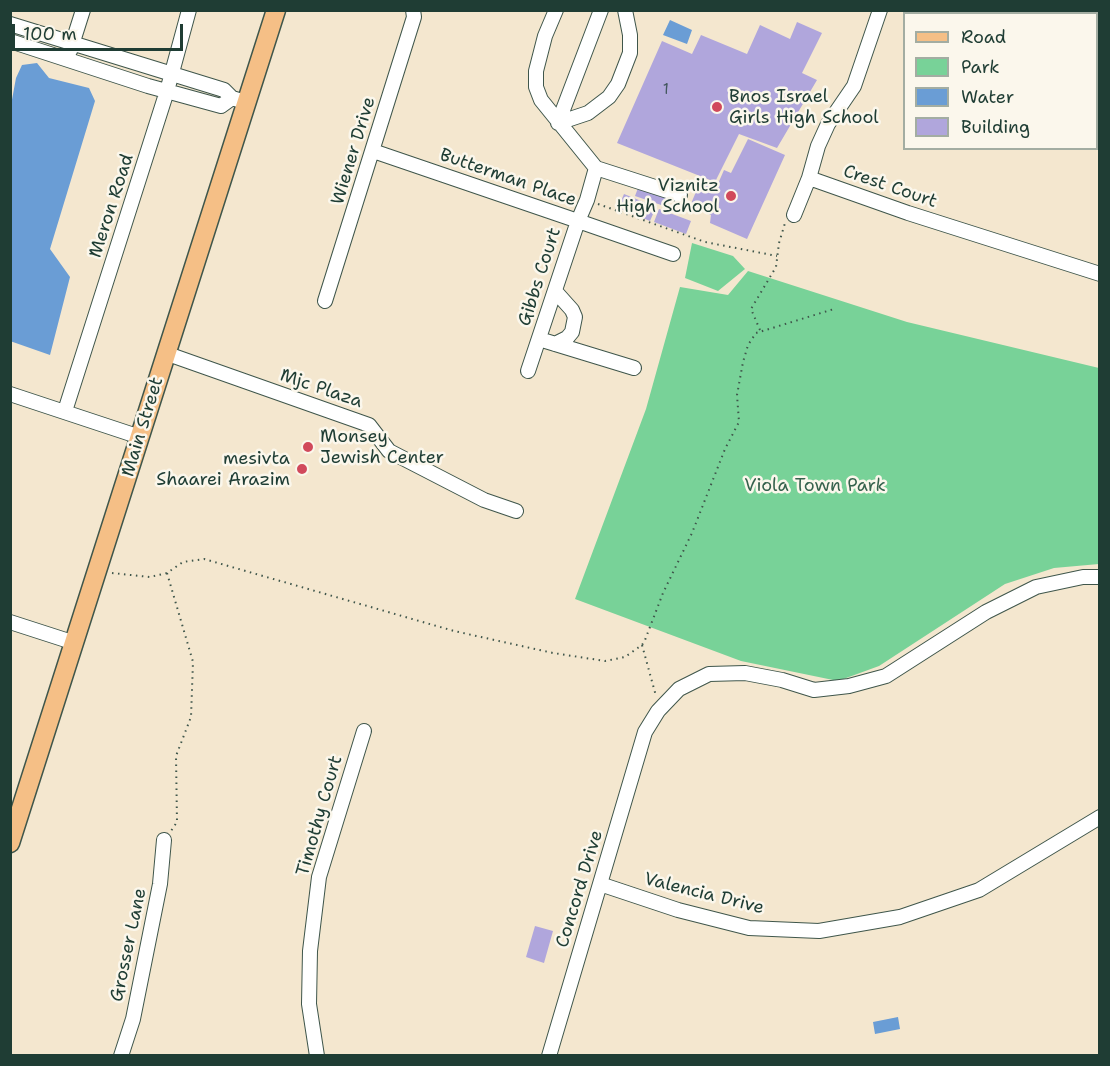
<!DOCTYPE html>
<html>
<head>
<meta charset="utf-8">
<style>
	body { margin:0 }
	#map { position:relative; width:1110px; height:1066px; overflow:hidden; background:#f4e7cf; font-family:"Shantell Sans",sans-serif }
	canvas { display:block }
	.frame { position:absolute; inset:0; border:12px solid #1f3d34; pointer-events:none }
	.legend { position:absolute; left:903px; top:12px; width:195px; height:138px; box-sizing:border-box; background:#fbf7ec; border:2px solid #a3ada2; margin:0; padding:8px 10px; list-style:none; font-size:18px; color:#1f3d34 }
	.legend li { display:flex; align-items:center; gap:12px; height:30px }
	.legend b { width:30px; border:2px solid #a3ada2 }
	.scale { position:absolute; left:12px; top:24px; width:171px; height:27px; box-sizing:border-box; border:3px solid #1f3d34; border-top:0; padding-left:8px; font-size:18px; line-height:21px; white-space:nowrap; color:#1f3d34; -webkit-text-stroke:4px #fbf7ec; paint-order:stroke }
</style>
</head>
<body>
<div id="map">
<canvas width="1110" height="1066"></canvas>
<div class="frame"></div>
<ul class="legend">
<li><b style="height:8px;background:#f5bf86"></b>Road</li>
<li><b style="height:16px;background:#78d298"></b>Park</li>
<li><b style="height:16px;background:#6a9dd5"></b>Water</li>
<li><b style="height:16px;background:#b0a6dc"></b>Building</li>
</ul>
<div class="scale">100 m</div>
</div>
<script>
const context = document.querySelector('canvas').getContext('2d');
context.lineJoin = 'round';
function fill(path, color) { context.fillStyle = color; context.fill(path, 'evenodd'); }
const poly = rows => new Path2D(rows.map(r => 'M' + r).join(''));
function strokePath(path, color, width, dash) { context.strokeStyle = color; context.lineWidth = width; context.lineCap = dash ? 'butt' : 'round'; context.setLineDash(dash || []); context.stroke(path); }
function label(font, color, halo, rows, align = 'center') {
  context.font = font + ' "Shantell Sans",sans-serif'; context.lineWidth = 5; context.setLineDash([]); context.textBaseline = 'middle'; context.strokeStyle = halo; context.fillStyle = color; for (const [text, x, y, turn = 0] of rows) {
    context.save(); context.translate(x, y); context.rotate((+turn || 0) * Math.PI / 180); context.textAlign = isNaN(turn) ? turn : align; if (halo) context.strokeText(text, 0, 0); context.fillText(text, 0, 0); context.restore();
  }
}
fill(poly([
	[692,243,733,256,745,269,718,291,685,278],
	[748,271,907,322,1099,368,1099,564,1054,568,1005,584,879,666,838,681,741,661,575,599,646,409,680,287,728,295]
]), '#78d298');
fill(poly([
	[670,20,692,30,687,44,663,35],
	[37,63,49,78,89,88,95,101,50,249,70,277,50,355,10,341,11,105,16,78,22,65],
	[898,1017,900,1029,875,1034,873,1022]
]), '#6a9dd5');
fill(poly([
	[797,22,822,33,802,73,817,80,777,148,739,134,715,182,617,143,662,41,692,54,701,35,747,54,760,25,790,39],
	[748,139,785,155,747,239,710,223,711,215,690,206,701,180,717,186,724,170,731,173],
	[638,188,670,200,667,207,635,196],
	[624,194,656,207,650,221,618,208],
	[659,209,691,221,686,234,654,222],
	[535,926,553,931,544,963,526,957]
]), '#b0a6dc');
const minor = poly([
	[556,10,545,36,536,71,536,87,541,100,596,168,680,195],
	[880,10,854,86,828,124,818,146,809,178,908,213,1100,274],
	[1083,10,1092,14],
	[10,24,224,90,232,98,245,102],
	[10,41,148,86,221,106,232,98],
	[70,51,83,10],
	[558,123,588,113,609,97,618,84,630,53,630,35,625,10],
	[558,123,601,10],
	[373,151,578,221,587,200,596,168],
	[794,215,809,178],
	[555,291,572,310,575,317,572,332,567,338,555,344],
	[325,301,414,17,413,10],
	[539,339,634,368],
	[165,353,369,425,389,451,484,500,516,511],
	[528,371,578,221,673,254],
	[10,394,140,437],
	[65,411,167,91,189,10],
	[10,622,75,643],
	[600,884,678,910,749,928,819,931,900,917,979,890,1100,817],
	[121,1056,133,1019,160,884,164,840],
	[317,1056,309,1004,310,951,319,877,364,731],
	[549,1056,645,732,658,711,679,689,709,674,745,673,782,680,814,690,849,686,886,676,986,612,1036,587,1083,577,1100,577]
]);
const major = poly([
	[10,843,276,10]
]);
strokePath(minor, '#3f564b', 16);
strokePath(major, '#3f564b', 21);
strokePath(poly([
	[598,204,705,242,777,256],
	[760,330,751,309,776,267,779,243,785,223],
	[112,573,150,577,167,573,183,562,204,559,454,631,553,653,605,661,625,657,642,645,645,640,663,593,692,533,725,449,739,422,737,395,743,362,748,345,756,333,834,309],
	[167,573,193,662,191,717,176,756,177,822,171,831],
	[642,645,656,696]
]), '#3f564b', 2, [1.5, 4.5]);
strokePath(minor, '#fff', 14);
strokePath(major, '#f5bf86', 18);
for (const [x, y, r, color] of [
	[717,107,6,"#d1495b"],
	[731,196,6,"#d1495b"],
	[308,447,6,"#d1495b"],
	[302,469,6,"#d1495b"]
]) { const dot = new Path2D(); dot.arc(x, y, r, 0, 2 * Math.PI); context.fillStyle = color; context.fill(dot); strokePath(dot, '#fbf7ec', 2); }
label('15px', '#43575e', null, [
	["1",666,90]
]);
label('18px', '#1f3d34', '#fbf7ec', [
	["Bnos Israel",729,97],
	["Girls High School",729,118],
	["Viznitz",719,186,"right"],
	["High School",719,207,"right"],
	["Monsey",320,437],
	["Jewish Center",320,458],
	["mesivta",290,459,"right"],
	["Shaarei Arazim",290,480,"right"]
], 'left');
label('18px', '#1f3d34', '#fbf7ec', [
	["Wiener Drive",354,151,-73],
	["Butterman Place",508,178,19],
	["Crest Court",890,187,19],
	["Meron Road",112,206,-72],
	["Gibbs Court",540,277,-72],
	["Mjc Plaza",321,389,19],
	["Main Street",143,427,-73],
	["Timothy Court",320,816,-74],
	["Concord Drive",580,889,-73],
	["Valencia Drive",704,894,14],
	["Grosser Lane",129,945,-78]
]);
label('18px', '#35624d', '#fbf7ec', [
	["Viola Town Park",815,486]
]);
</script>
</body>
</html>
